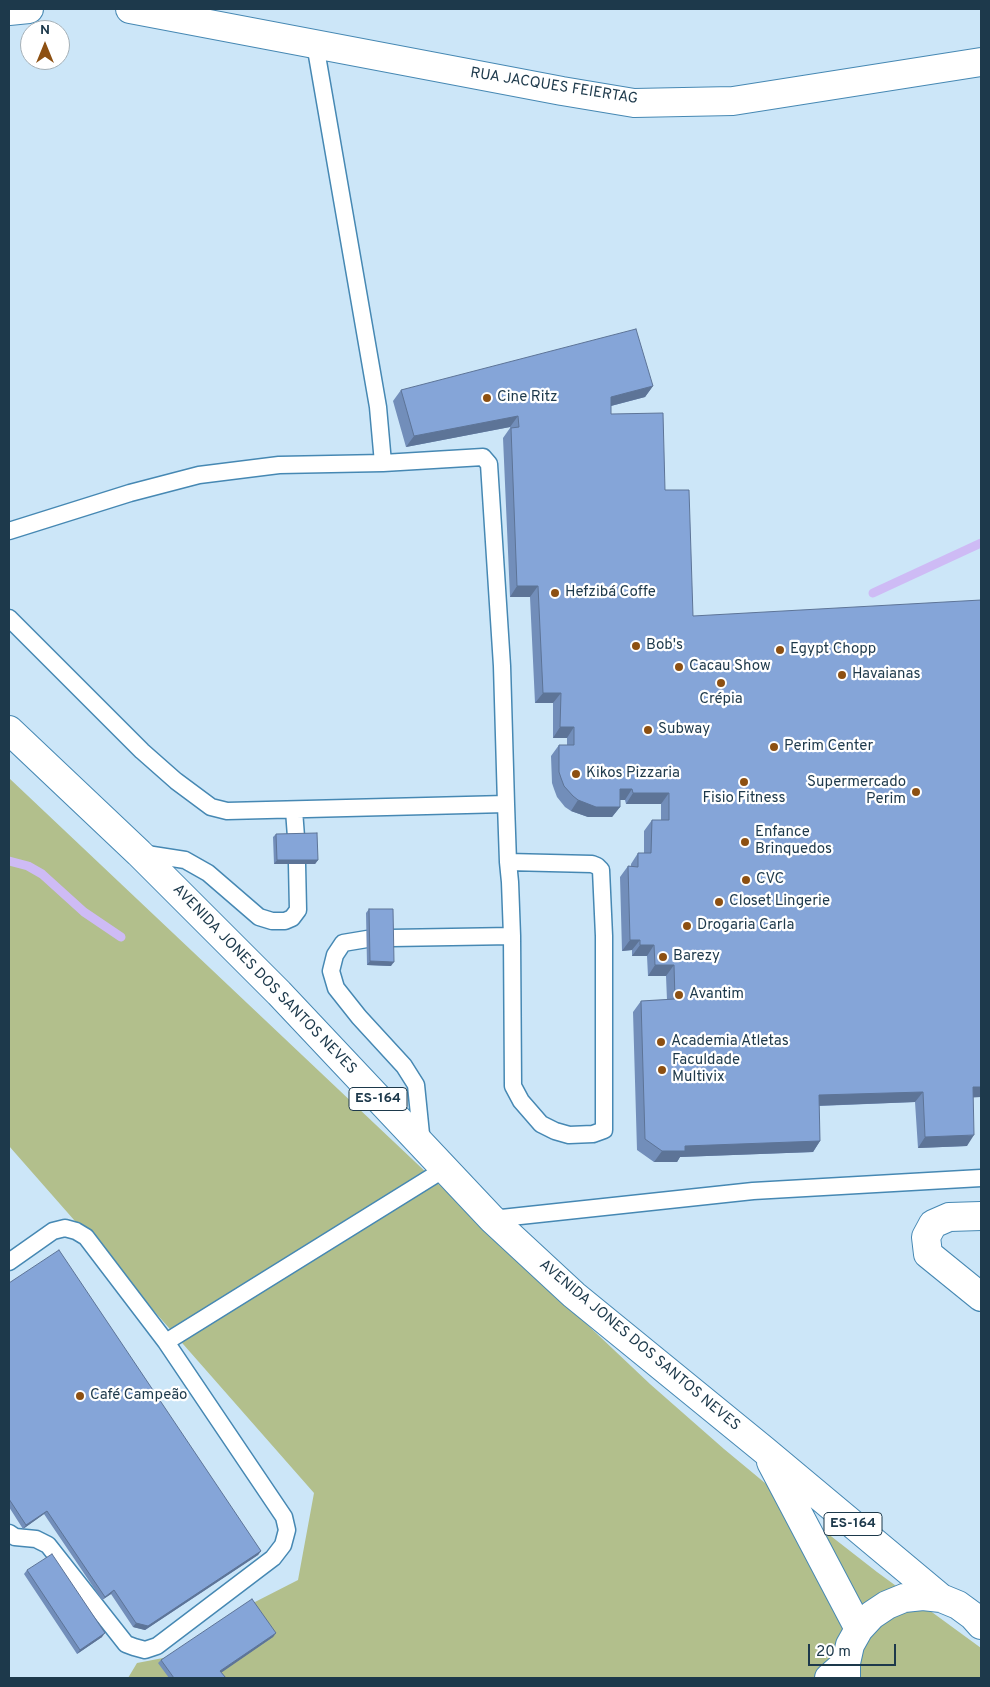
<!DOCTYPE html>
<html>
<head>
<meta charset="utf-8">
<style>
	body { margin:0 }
	#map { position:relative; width:990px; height:1687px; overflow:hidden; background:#cce6f8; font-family:Overpass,sans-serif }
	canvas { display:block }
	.frame { position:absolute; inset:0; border:10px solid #1d394b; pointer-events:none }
	.north { position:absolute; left:20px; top:20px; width:50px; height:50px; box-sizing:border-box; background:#fff; border:1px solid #a5b0b7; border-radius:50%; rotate:0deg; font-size:14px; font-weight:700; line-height:20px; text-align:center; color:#1d394b }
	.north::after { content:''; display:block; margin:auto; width:18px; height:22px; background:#8d5012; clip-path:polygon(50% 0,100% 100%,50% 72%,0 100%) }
	.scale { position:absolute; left:808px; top:1644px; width:88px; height:22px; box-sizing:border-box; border:2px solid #1d394b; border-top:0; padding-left:6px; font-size:15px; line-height:18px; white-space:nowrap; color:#1d394b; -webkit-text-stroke:4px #fff; paint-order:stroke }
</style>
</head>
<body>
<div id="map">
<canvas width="990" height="1687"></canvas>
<div class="frame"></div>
<div class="north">N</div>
<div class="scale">20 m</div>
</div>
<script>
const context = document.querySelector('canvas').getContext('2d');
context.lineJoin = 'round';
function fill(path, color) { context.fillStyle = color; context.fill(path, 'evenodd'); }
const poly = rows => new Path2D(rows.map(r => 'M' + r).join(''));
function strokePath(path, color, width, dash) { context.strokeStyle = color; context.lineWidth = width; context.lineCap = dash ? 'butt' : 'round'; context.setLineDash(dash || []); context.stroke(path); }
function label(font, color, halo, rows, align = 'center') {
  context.font = font + ' Overpass,sans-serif'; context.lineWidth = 4.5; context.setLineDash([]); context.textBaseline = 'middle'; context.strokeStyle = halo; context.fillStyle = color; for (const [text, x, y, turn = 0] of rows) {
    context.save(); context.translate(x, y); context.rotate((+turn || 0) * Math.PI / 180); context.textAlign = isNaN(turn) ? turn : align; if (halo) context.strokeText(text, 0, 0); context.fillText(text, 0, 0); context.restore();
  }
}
fill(poly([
	[9,778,650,1384,724,1449,800,1512,877,1572,981,1648,981,1678,128,1678,137,1663,189,1653,253,1603,298,1580,314,1493,9,1146]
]), '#b2bf8c');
strokePath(poly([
	[873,593,981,543],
	[9,861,28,866,42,874,84,912,121,937]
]), '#cebbf5', 9);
const lane = poly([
	[315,44,378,407,383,463],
	[9,531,130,493,199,475,279,465,383,463,483,457,489,464,502,666,506,804,508,862,510,882,512,936,513,1086,521,1101,541,1124,555,1131,569,1135,593,1134,604,1130,604,936,601,870,597,866,592,864,508,862],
	[9,618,142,751,176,781,211,807,227,811,506,804],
	[294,810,296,837],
	[140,853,185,860,208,873,259,917,272,921,285,921,292,918,298,910,297,864],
	[391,938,512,936],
	[367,939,343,943,335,955,331,971,336,988,359,1017,404,1066,416,1085,422,1144],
	[492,1219,753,1191,981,1178],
	[9,1262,53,1231,65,1228,76,1231,86,1237,166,1342,284,1517,287,1530,283,1545,273,1558,157,1646,145,1650,134,1647,126,1644,48,1545,36,1539,15,1537,9,1533],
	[166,1342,446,1168]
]);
const street = poly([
	[130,9,562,91,634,103,733,101,981,62],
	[9,11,29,9],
	[981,1216,949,1217,933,1224,926,1237,928,1254,981,1297]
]);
const secondary = poly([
	[829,1678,846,1663]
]);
const highway = poly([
	[9,730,139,853,279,993,492,1219,574,1295,764,1450,941,1598],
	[771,1462,859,1629],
	[846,1678,846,1663,850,1645,859,1629,872,1615,887,1605,904,1598,923,1596,941,1598,958,1605,973,1616,981,1625]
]);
strokePath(lane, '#4688b3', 19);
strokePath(street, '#4688b3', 30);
strokePath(secondary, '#4688b3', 30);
strokePath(highway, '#4688b3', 30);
strokePath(lane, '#fff', 16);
strokePath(street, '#fff', 28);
strokePath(secondary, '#fff', 28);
strokePath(highway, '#fff', 28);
fill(poly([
	[653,386,645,397,611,406,611,414,665,490,693,616,973,1098,967,1146,918,1148,915,1102,819,1106,820,1141,813,1152,680,1157,677,1162,654,1162,637,1150,633,1012,641,1001,667,1000,666,976,648,976,647,956,632,956,632,950,622,951,620,877,628,866,631,866,631,864,638,853,644,853,644,831,652,820,661,820,661,804,626,804,625,800,620,800,620,807,612,817,588,817,571,811,565,807,557,797,554,789,552,783,551,756,559,745,567,745,567,738,553,738,553,703,535,703,530,597,510,597,503,438,510,428,510,427,406,447,393,401,401,390],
	[276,834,318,860,315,864,274,864,273,837],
	[369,909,391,966,367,965,366,913],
	[9,1283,261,1551,258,1555,145,1630,133,1627,111,1594,102,1600,44,1514,23,1529,9,1507],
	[27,1570,102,1637,77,1654,24,1574],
	[276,1633,273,1637,221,1672,226,1678,169,1678,158,1663,161,1660]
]), '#728eba');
fill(poly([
	[653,386,645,397,603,408,611,397],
	[518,416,510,427,406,447,414,436],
	[517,586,538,586,530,597,510,597],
	[543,693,561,693,553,703,535,703],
	[560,727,574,727,567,738,553,738],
	[620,789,632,789,625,800,612,800],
	[633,793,669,793,661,804,626,804],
	[578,800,620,807,612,817,588,817,571,811],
	[277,860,318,860,315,864,274,864],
	[630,940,640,940,632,950,622,951],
	[640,945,654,945,647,956,632,956],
	[370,961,394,962,391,966,367,965],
	[655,965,674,965,666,976,648,976],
	[973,1087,981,1087,981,1097,965,1098],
	[923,1092,915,1102,811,1106,819,1095],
	[974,1135,967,1146,918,1148,925,1137],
	[820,1141,813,1152,680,1157,677,1162,654,1162,662,1151,685,1146],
	[47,1511,44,1514,23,1529,26,1525],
	[261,1551,258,1555,145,1630,133,1627,136,1623],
	[114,1590,111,1594,102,1600,105,1597],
	[105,1633,102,1637,77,1654,80,1650],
	[276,1633,273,1637,218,1675,220,1671]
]), '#5d7497');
const building = poly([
	[636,329,653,386,611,397,611,414,663,413,665,490,689,490,693,616,981,600,981,1087,973,1087,974,1135,925,1137,923,1092,819,1095,820,1141,685,1146,685,1151,662,1151,645,1139,641,1001,675,999,674,965,655,965,654,945,640,945,640,940,630,940,628,866,638,867,638,853,651,853,652,820,669,820,669,793,633,793,632,789,620,789,620,807,596,807,578,800,573,796,564,786,561,778,559,772,559,745,574,745,574,727,560,727,561,693,543,693,538,586,517,586,511,428,519,427,518,416,414,436,401,390,636,329],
	[317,833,318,860,277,860,276,834,317,833],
	[369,909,393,909,394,962,370,961,369,909],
	[59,1250,261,1551,148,1626,136,1623,114,1590,105,1597,47,1511,26,1525,9,1499,9,1283,59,1250],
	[52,1554,105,1633,80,1650,27,1570,52,1554],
	[252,1599,276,1633,220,1671,226,1678,174,1678,161,1660,252,1599]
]);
fill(building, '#85a5d8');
strokePath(building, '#5d7497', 1);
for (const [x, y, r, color] of [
	[487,398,5,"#8d5012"],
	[555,593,5,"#8d5012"],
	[636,646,5,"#8d5012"],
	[780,650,5,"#8d5012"],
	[679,667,5,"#8d5012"],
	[842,675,5,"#8d5012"],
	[721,683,5,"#8d5012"],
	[648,730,5,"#8d5012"],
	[774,747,5,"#8d5012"],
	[576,774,5,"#8d5012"],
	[744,782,5,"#8d5012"],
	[916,792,5,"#8d5012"],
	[745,842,5,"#8d5012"],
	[746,880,5,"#8d5012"],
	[719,902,5,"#8d5012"],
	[687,926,5,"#8d5012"],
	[663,957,5,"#8d5012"],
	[679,995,5,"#8d5012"],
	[661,1042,5,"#8d5012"],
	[662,1070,5,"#8d5012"],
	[80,1396,5,"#8d5012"]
]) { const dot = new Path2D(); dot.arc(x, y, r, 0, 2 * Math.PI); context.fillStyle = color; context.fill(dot); strokePath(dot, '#fff', 2); }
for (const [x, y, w] of [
	[378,1099,58],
	[853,1524,58]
]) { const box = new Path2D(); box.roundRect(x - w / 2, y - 11.5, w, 23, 4); context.fillStyle = '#fff'; context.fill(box); strokePath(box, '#1d394b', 1); }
label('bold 14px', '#1d394b', null, [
	["ES-164",378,1099],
	["ES-164",853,1524]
]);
label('15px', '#1d394b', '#fff', [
	["RUA JACQUES FEIERTAG",554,87,9],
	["AVENIDA JONES DOS SANTOS NEVES",264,980,46],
	["AVENIDA JONES DOS SANTOS NEVES",639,1346,40]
]);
label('15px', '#1d394b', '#fff', [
	["Cine Ritz",497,398],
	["Hefzibá Coffe",565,593],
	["Bob's",646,646],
	["Egypt Chopp",790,650],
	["Cacau Show",689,667],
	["Havaianas",852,675],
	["Crépia",721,700,"center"],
	["Subway",658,730],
	["Perim Center",784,747],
	["Kikos Pizzaria",586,774],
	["Supermercado",906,783,"right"],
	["Perim",906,800,"right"],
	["Fisio Fitness",744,799,"center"],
	["Enfance",755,833],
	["Brinquedos",755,850],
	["CVC",756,880],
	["Closet Lingerie",729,902],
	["Drogaria Carla",697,926],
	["Barezy",673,957],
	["Avantim",689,995],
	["Academia Atletas",671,1042],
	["Faculdade",672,1061],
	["Multivix",672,1078],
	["Café Campeão",90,1396]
], 'left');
</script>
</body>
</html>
